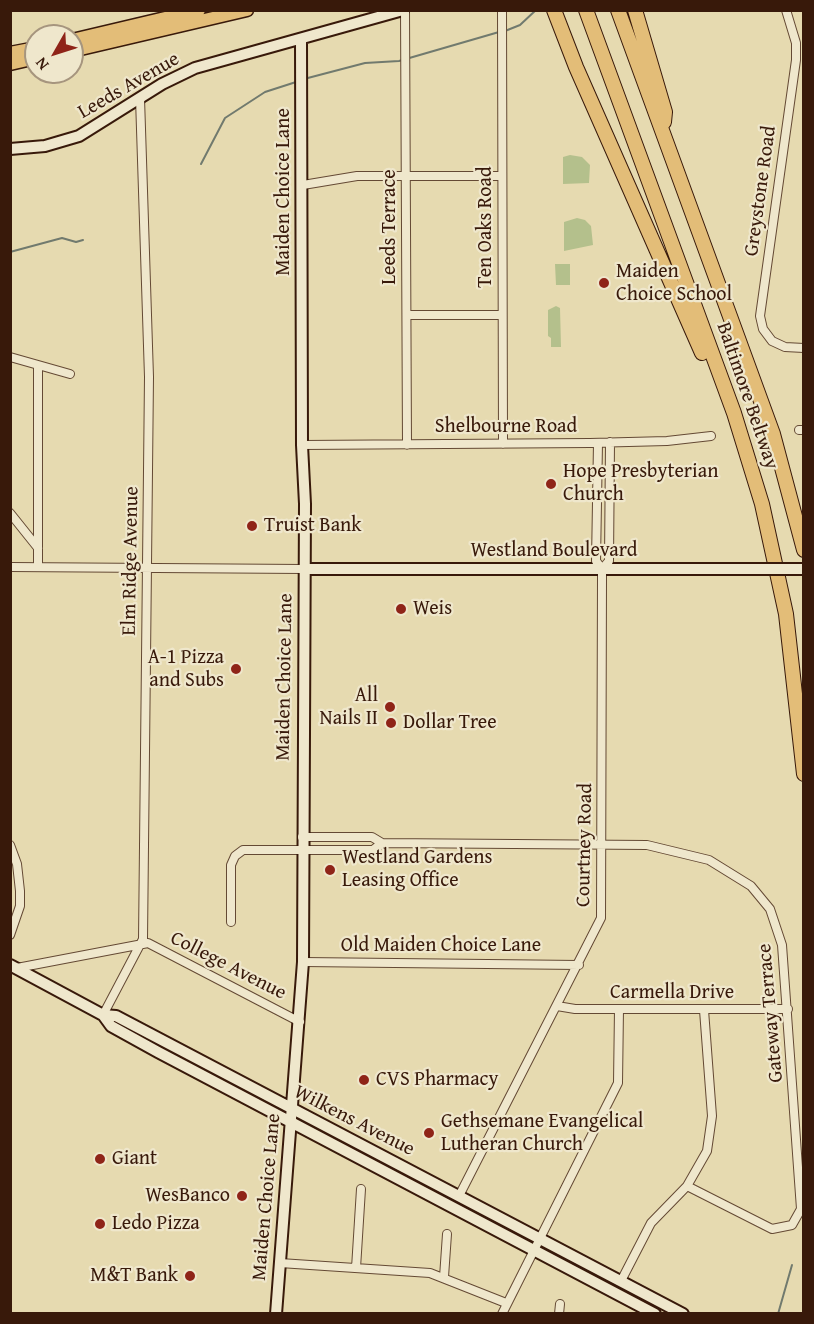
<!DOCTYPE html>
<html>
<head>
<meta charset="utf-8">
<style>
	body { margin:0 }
	#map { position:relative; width:814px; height:1324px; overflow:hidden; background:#e6dab0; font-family:"Gentium Book Plus",serif }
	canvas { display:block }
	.frame { position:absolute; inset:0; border:12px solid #38190a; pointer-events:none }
	.north { position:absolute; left:24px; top:24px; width:60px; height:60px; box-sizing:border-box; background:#efe7cc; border:2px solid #a6957e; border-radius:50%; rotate:231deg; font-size:16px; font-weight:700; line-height:24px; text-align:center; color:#38190a }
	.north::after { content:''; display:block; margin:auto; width:21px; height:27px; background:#8f2418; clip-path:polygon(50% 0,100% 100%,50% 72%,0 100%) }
</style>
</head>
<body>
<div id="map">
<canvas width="814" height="1324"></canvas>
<div class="frame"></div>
<div class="north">N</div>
</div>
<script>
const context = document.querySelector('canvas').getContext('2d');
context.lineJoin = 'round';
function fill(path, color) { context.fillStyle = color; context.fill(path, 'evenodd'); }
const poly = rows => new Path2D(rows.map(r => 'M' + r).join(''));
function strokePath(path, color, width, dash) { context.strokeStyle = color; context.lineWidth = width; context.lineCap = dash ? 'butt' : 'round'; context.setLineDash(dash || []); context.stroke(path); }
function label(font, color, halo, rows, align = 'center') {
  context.font = font + ' "Gentium Book Plus",serif'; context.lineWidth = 4.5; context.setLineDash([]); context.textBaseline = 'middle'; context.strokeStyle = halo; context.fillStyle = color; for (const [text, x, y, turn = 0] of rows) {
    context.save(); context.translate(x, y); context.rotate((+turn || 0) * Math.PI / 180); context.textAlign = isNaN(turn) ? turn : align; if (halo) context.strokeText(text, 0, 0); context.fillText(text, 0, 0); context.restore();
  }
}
fill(poly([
	[570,155,582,157,590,165,589,183,563,184,563,157],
	[577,218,585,220,591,226,593,245,564,251,564,222],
	[555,264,570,264,570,285,556,285],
	[556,306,560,308,561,347,551,347,551,338,548,336,548,310]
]), '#b4c08c');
strokePath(poly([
	[505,31,520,25,536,10],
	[304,79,365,63,399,61,499,32],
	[201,164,225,118,265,92,296,82],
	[10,252,62,238,76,242,83,240],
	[778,1314,792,1265]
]), '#717a6e', 2);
const street = poly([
	[405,10,407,445],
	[502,10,503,444],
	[786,10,796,43,796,60,760,316,763,329,772,341,785,347,804,348],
	[303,185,357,176,502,176],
	[407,315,502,315],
	[10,357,70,374],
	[799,430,804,430],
	[302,445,590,443,667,441,711,436],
	[10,513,38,548],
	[10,567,304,569],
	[38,567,38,366],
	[602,569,609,561,610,442],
	[302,837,372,837,382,843,647,845,709,860,751,886,770,909,782,945,801,1209,792,1225,772,1229,687,1186],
	[10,845,17,864,20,891,20,906,10,935],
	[231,922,231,865,235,856,243,850,373,850,382,843],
	[303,962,579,965],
	[17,968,148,943,300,1022],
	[557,1006,575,1009,788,1009],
	[103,1015,143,939,149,377,140,98],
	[459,1196,601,918,602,578,602,569,596,561,598,443],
	[280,1263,430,1273,506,1303],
	[356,1268,361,1189],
	[444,1277,447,1234],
	[621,1281,651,1223,687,1186,707,1151,712,1116,704,1010],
	[502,1314,618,1083,619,1009],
	[559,1314,560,1304]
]);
const secondary = poly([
	[10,149,45,146,79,136,162,84,195,68,403,10],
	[304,569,750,569],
	[10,965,103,1015,116,1016,683,1314],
	[103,1015,111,1026,158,1052,655,1314],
	[276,1314,303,962,305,504,302,445,301,40]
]);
const primary = poly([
	[72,40,199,10],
	[72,51,247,10],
	[10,53,36,48],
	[10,64,36,58]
]);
const highway = poly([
	[554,10,576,67,702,353],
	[586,10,734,413,762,504,786,614,804,774],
	[618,10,773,434,804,550],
	[635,10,665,112,664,122]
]);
strokePath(street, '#644934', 10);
strokePath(secondary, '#38190a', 14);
strokePath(primary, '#38190a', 15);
strokePath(highway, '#38190a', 16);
strokePath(street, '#efe7cc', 8);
strokePath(secondary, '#efe7cc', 10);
strokePath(primary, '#e3bd78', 12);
strokePath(highway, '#e3bd78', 14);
const secondaryBridge = poly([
	[750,569,804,569]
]);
strokePath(secondaryBridge, '#38190a', 14, []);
strokePath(secondaryBridge, '#efe7cc', 10);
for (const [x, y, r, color] of [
	[604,283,6,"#8f2418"],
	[551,484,6,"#8f2418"],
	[252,526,6,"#8f2418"],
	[401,609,6,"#8f2418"],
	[236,669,6,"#8f2418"],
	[390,707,6,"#8f2418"],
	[391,723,6,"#8f2418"],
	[330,870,6,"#8f2418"],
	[364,1080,6,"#8f2418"],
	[429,1133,6,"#8f2418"],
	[100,1159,6,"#8f2418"],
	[242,1196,6,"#8f2418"],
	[100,1224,6,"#8f2418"],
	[190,1276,6,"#8f2418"]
]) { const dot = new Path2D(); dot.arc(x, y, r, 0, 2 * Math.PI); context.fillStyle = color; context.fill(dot); strokePath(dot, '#efe7cc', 2); }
label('20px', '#38190a', '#efe7cc', [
	["Leeds Avenue",129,86,-30],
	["Greystone Road",761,191,-82],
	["Maiden Choice Lane",284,192,-90],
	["Leeds Terrace",390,227,-90],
	["Ten Oaks Road",486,227,-90],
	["Baltimore Beltway",747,396,71],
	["Shelbourne Road",506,427],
	["Westland Boulevard",554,551],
	["Elm Ridge Avenue",131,561,-89],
	["Maiden Choice Lane",285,677,-89],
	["Courtney Road",585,845,-89],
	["Old Maiden Choice Lane",441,946],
	["College Avenue",228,966,27],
	["Carmella Drive",672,993],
	["Gateway Terrace",771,1013,-95],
	["Wilkens Avenue",354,1121,27],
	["Maiden Choice Lane",267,1197,-85]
]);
label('20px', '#38190a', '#efe7cc', [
	["Maiden",616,272],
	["Choice School",616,295],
	["Hope Presbyterian",563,472],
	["Church",563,495],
	["Truist Bank",264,526],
	["Weis",413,609],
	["A-1 Pizza",224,658,"right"],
	["and Subs",224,681,"right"],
	["All",378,696,"right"],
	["Nails II",378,719,"right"],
	["Dollar Tree",403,723],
	["Westland Gardens",342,858],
	["Leasing Office",342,881],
	["CVS Pharmacy",376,1080],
	["Gethsemane Evangelical",441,1122],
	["Lutheran Church",441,1145],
	["Giant",112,1159],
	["WesBanco",230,1196,"right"],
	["Ledo Pizza",112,1224],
	["M&T Bank",178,1276,"right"]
], 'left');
</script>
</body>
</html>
